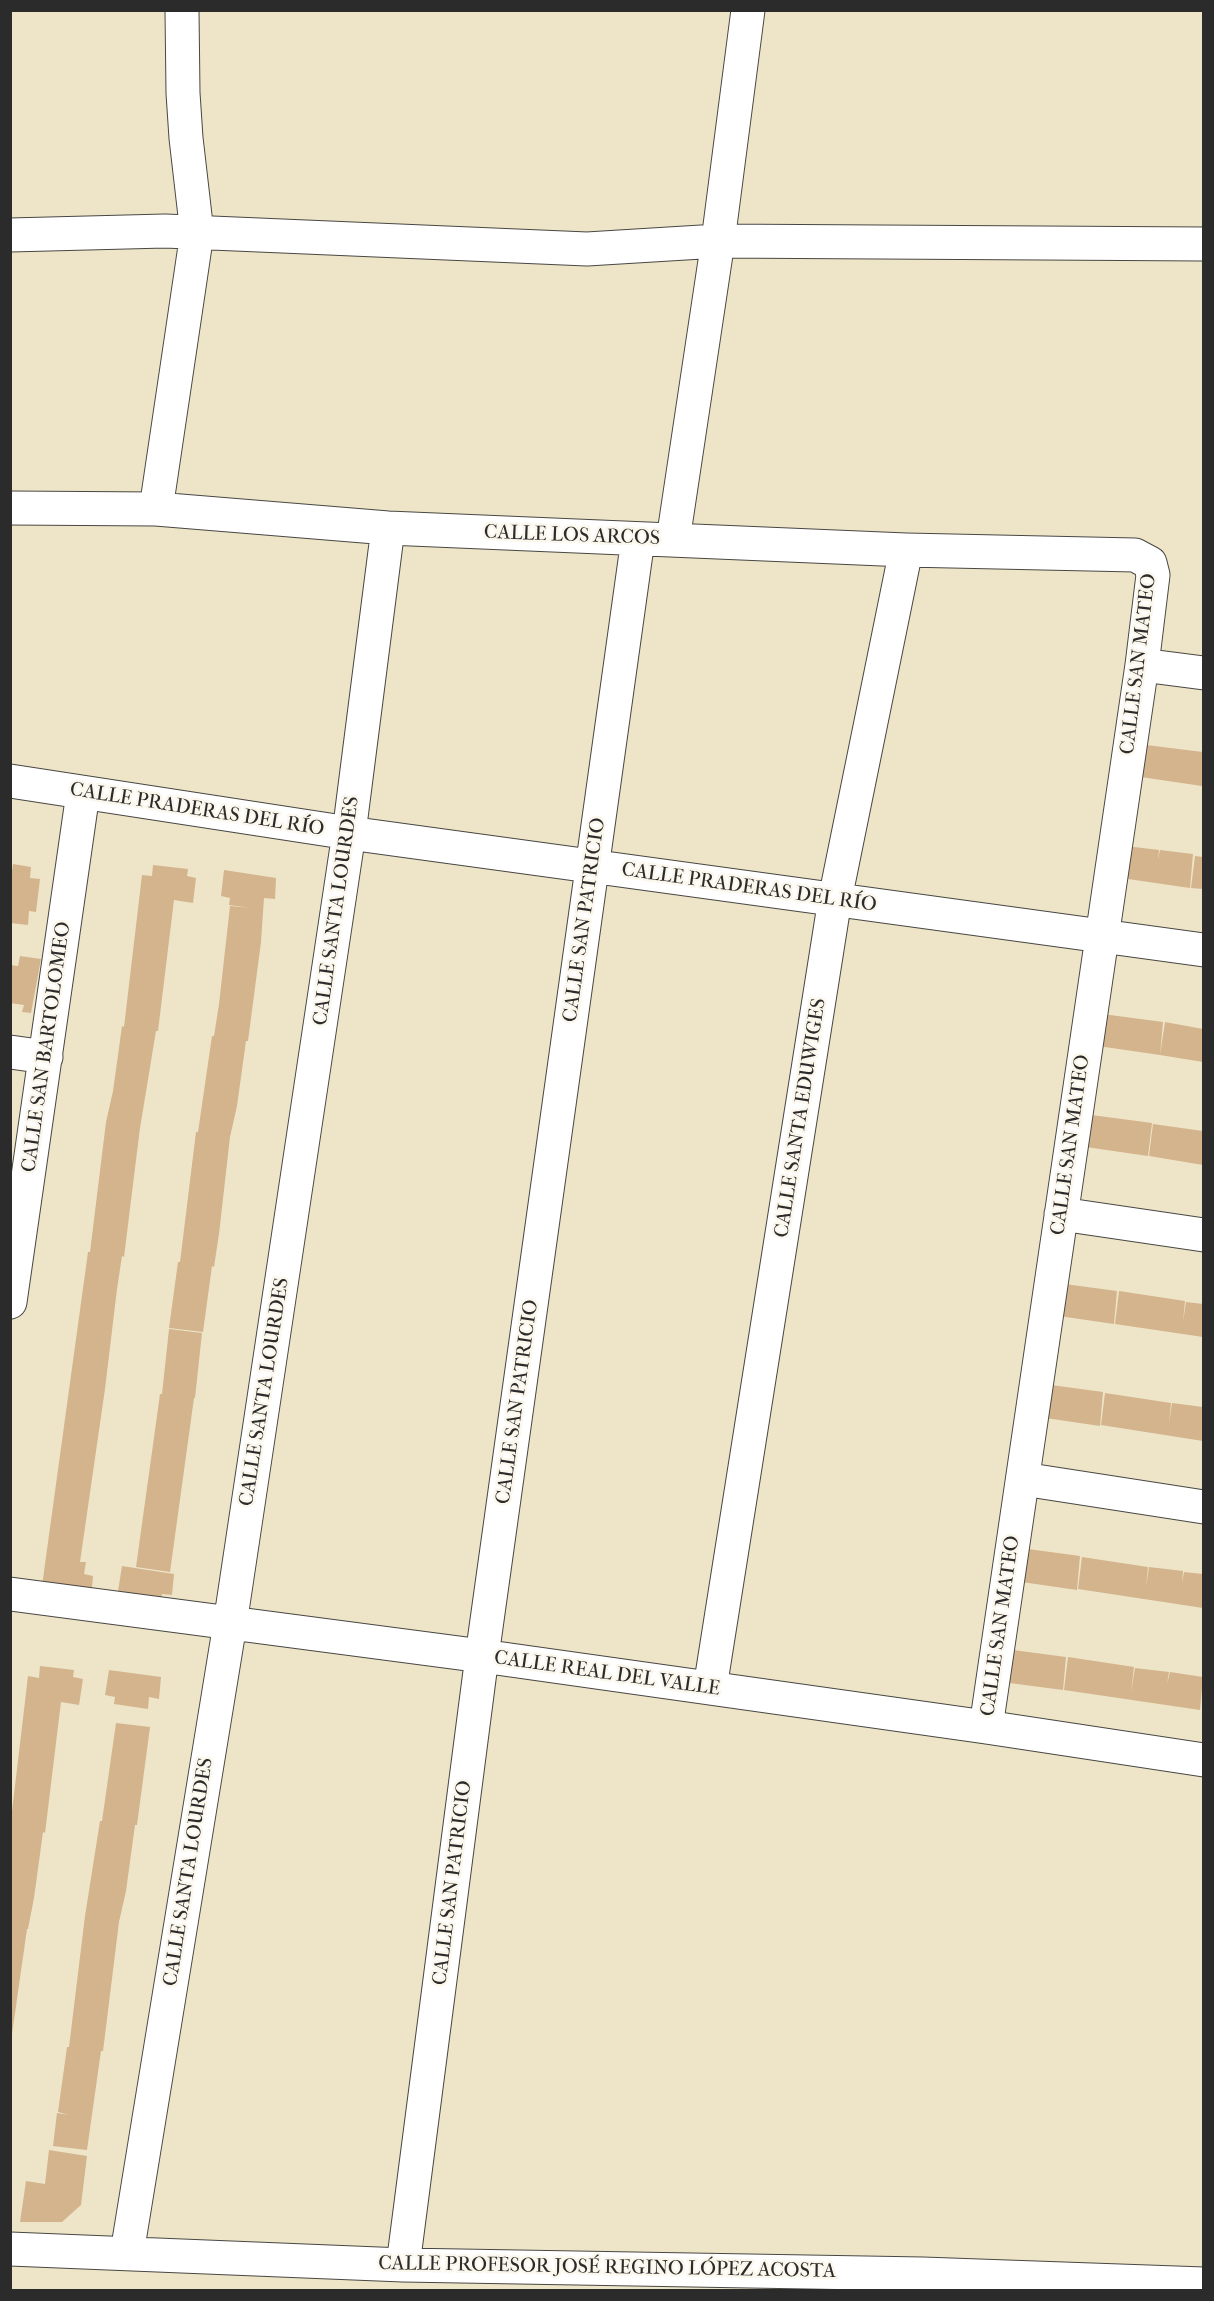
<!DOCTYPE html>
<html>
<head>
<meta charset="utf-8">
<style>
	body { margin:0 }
	#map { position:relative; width:1214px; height:2301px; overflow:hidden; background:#eee5c8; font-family:"IM FELL French Canon",serif }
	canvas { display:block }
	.frame { position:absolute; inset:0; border:12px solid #2b2b2b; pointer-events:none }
</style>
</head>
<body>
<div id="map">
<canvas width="1214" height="2301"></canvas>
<div class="frame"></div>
</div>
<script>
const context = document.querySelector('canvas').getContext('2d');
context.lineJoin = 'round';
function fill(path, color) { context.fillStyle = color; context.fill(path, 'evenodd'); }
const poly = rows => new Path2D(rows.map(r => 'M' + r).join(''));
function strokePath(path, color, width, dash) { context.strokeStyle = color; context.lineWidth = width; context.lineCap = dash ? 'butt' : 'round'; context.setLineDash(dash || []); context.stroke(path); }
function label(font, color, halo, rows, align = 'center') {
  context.font = font + ' "IM FELL French Canon",serif'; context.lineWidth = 5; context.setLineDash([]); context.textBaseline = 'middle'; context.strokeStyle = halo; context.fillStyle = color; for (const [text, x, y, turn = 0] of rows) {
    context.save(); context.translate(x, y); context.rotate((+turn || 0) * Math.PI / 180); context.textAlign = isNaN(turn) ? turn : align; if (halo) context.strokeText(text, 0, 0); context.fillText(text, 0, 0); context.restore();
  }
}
fill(poly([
	[1138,744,1203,752,1202,786,1134,776],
	[1126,846,1159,850,1158,860,1160,850,1193,854,1190,888,1121,878],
	[1195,856,1203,857,1203,889,1191,888],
	[13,864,31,867,30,878,40,879,36,912,29,911,28,925,10,923,10,885],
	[153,865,188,869,187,876,196,878,193,903,174,900,158,1031,156,1031,140,1128,124,1257,122,1256,117,1289,105,1389,80,1562,86,1562,84,1574,93,1576,91,1599,41,1593,88,1252,90,1252,106,1122,113,1091,122,1026,124,1027,142,875,152,876],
	[224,870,276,878,275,899,264,898,261,942,248,1041,246,1041,237,1106,230,1137,219,1234,214,1267,212,1266,203,1332,169,1328,178,1262,180,1262,196,1132,198,1132,212,1036,214,1036,219,1004,230,906,251,908,229,905,230,898,221,896],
	[20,956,41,959,31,1013,22,1012,24,1005,10,1003,10,965,18,966],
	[1095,1013,1163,1022,1160,1055,1091,1045],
	[1165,1022,1203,1029,1203,1062,1160,1055],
	[1084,1114,1152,1123,1148,1156,1079,1146],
	[1153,1124,1203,1131,1203,1165,1149,1156],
	[1050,1282,1117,1291,1114,1324,1045,1314],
	[1119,1291,1185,1301,1183,1322,1186,1302,1203,1304,1203,1337,1115,1324],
	[169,1329,202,1333,195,1398,194,1398,170,1572,136,1567,160,1394,162,1394],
	[1036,1383,1103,1392,1100,1426,1032,1416],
	[1105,1393,1171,1403,1169,1424,1172,1403,1203,1407,1203,1441,1101,1425],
	[1013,1547,1080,1556,1077,1590,1008,1580],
	[1082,1557,1148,1567,1146,1587,1149,1567,1183,1571,1182,1583,1184,1572,1203,1574,1203,1608,1078,1589],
	[122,1566,174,1574,172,1595,162,1594,161,1605,118,1591],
	[998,1648,1066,1657,1063,1690,994,1681],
	[1068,1657,1134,1667,1131,1693,1135,1668,1169,1672,1167,1684,1170,1672,1203,1677,1200,1710,1064,1690],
	[40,1666,74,1670,73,1677,83,1679,79,1705,61,1702,45,1833,43,1832,34,1898,28,1929,27,1929,10,2048,10,1828,28,1676,39,1678],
	[109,1670,161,1677,159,1699,149,1697,148,1709,114,1704,115,1697,105,1695],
	[116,1723,150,1727,137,1825,135,1825,126,1891,119,1922,107,2019,103,2051,101,2051,87,2150,53,2146,57,2113,69,2115,58,2112,67,2047,69,2047,85,1916,100,1821,102,1821],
	[49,2150,87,2156,81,2205,62,2222,20,2222,26,2181,45,2184]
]), '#d3b48d');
const minor = poly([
	[10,235,165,231,587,249,718,241,1204,244],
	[10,508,156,509,388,528,906,550,1135,555,1150,563,1153,575,1142,665,986,1727],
	[156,509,197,233,186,138,183,93,182,10],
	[673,540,718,241,748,10],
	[1142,665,1204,673],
	[10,781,349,833,1204,950],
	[10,1052,46,1057],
	[1061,1214,1204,1235],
	[10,1302,83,793],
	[1023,1479,1204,1507],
	[10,1594,482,1656,986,1727,1204,1760],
	[710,1688,835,899,906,550],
	[10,2249,403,2265,923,2274,1204,2284],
	[127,2253,230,1624,349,833,388,528],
	[403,2265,482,1656,638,539]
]);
strokePath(minor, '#484743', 35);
strokePath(minor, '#fff', 33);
label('20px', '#2b2b2b', '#fbf7ec', [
	["CALLE LOS ARCOS",572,536,2],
	["CALLE SAN MATEO",1139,664,-83],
	["CALLE PRADERAS DEL RÍO",197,810,9],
	["CALLE PRADERAS DEL RÍO",749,888,8],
	["CALLE SANTA LOURDES",337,911,-82],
	["CALLE SAN PATRICIO",585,920,-82],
	["CALLE SAN BARTOLOMEO",47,1047,-82],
	["CALLE SANTA EDUWIGES",801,1118,-81],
	["CALLE SAN MATEO",1071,1145,-82],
	["CALLE SANTA LOURDES",265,1392,-81],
	["CALLE SAN PATRICIO",518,1402,-82],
	["CALLE SAN MATEO",1001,1626,-82],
	["CALLE REAL DEL VALLE",607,1674,8],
	["CALLE SANTA LOURDES",189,1872,-81],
	["CALLE SAN PATRICIO",453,1883,-83],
	["CALLE PROFESOR JOSÉ REGINO LÓPEZ ACOSTA",607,2268,1]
]);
</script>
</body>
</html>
